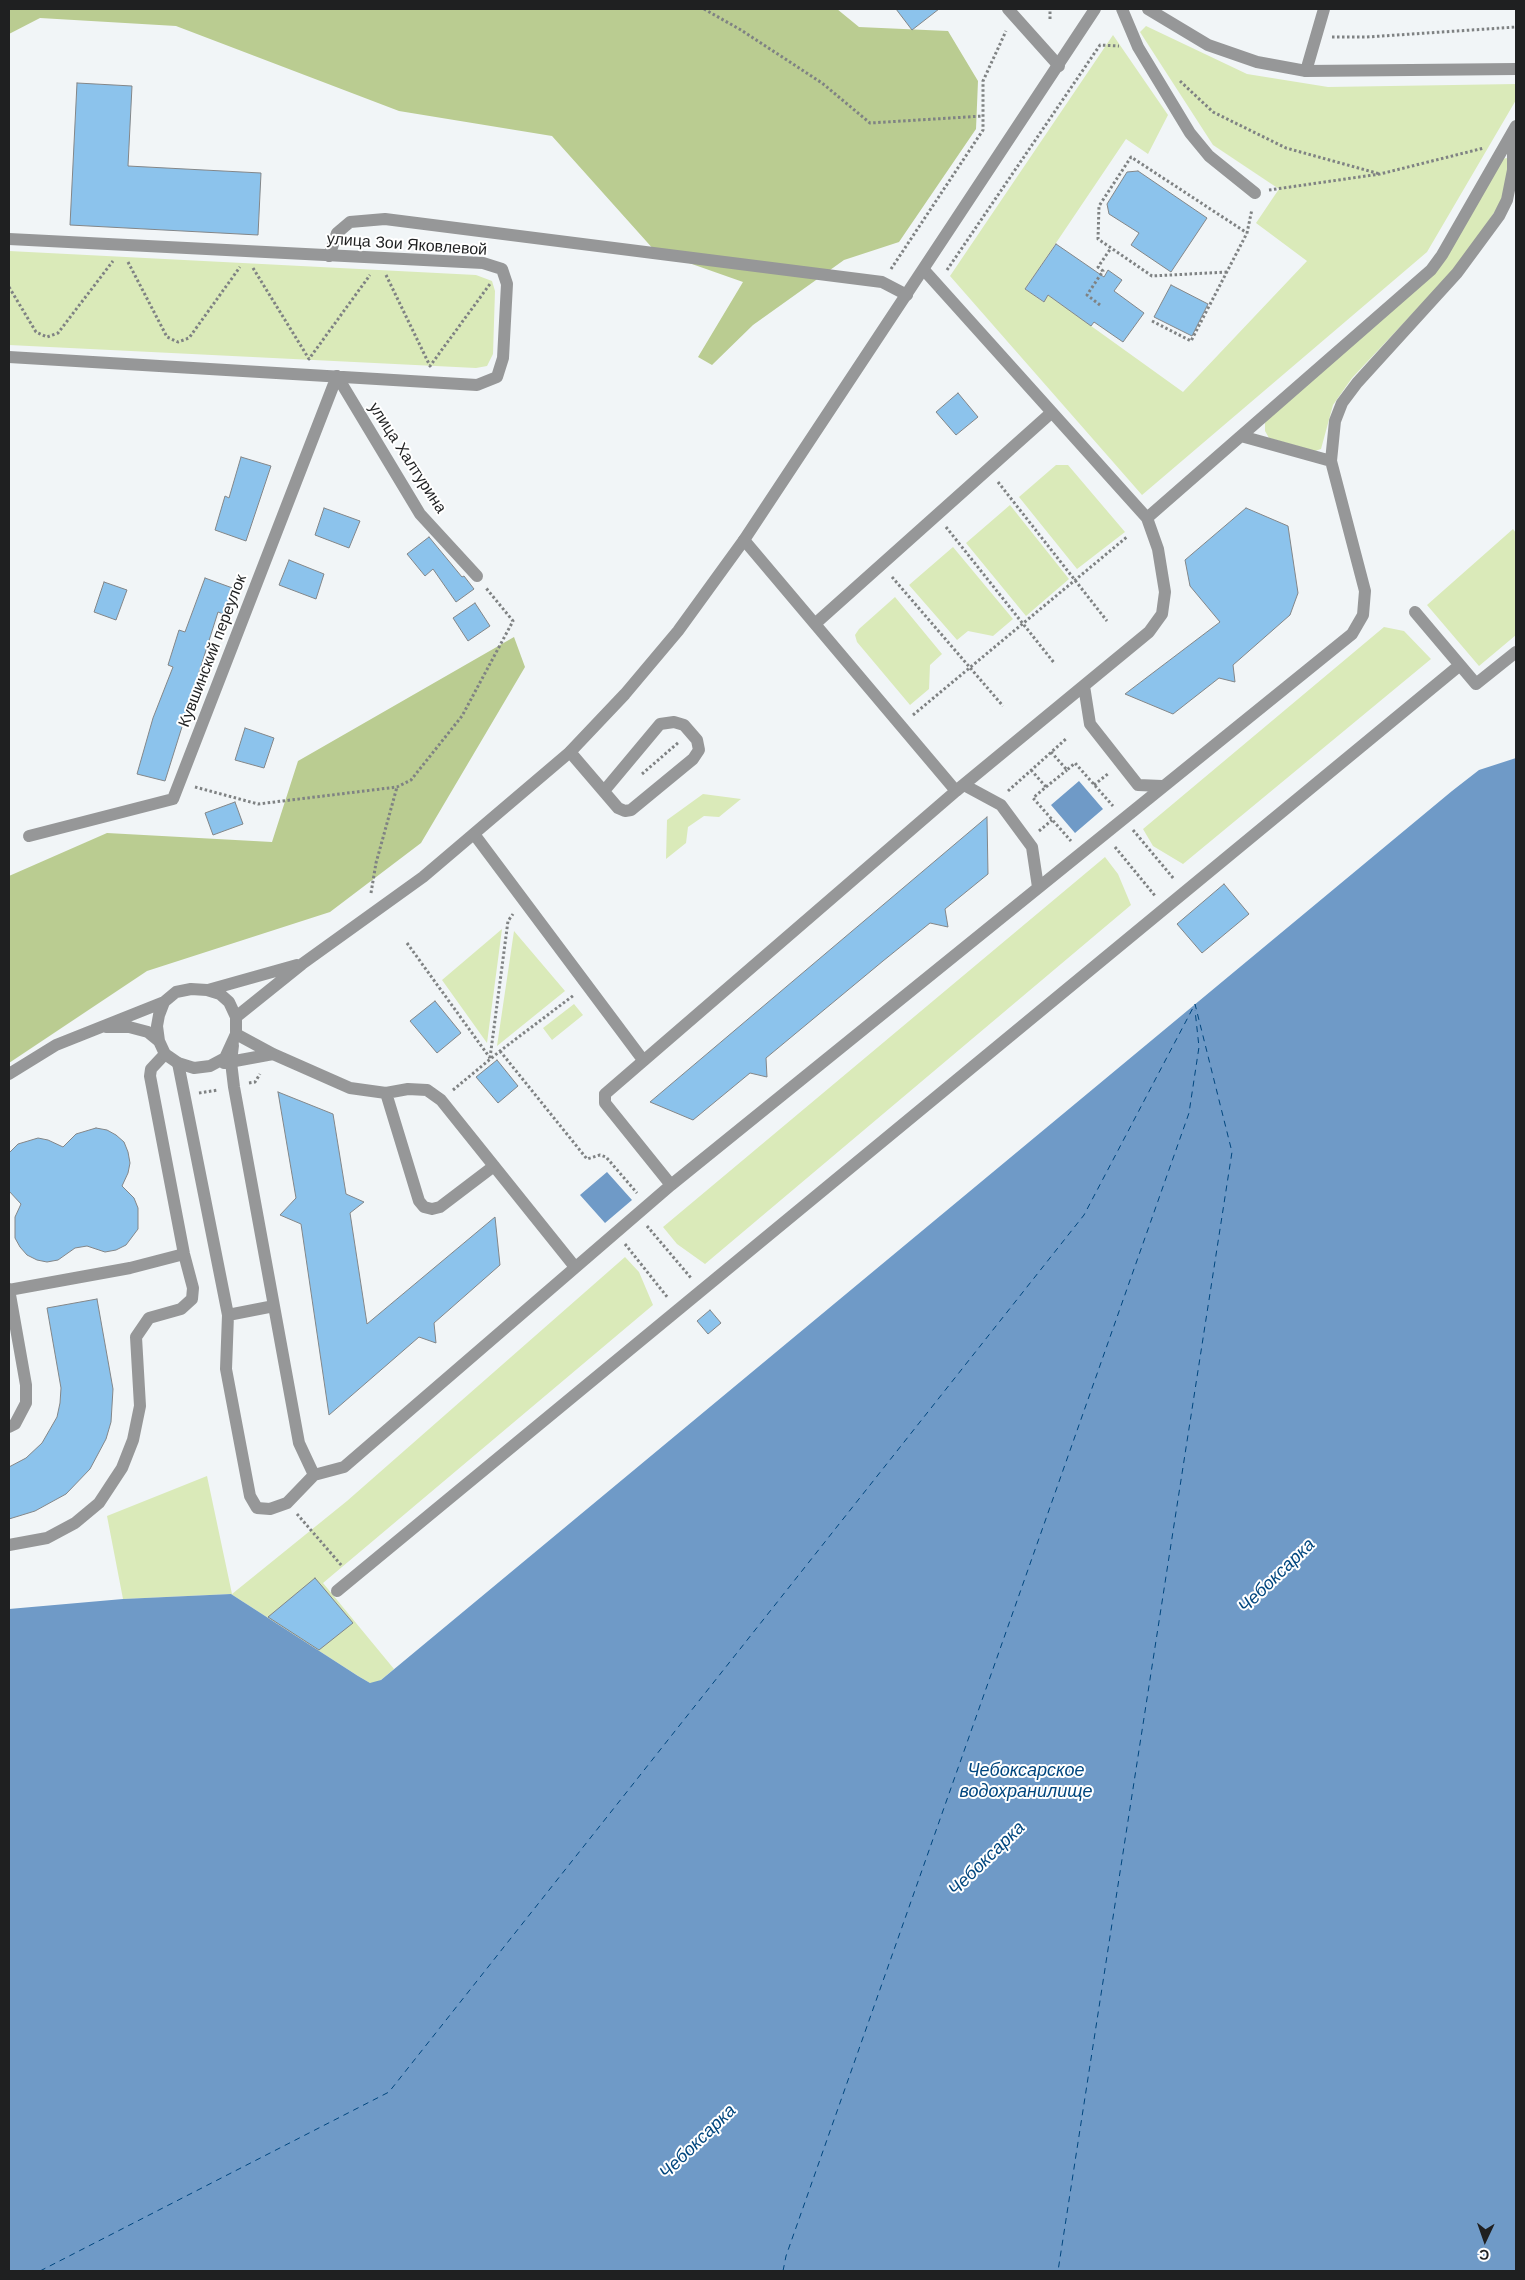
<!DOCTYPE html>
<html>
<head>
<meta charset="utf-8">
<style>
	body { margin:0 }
	#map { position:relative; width:1525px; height:2280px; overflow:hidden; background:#f1f5f7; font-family:Arial,sans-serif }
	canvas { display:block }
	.frame { position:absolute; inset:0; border:10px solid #1f2021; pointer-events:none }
	.north { position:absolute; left:1460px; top:2215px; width:50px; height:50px; -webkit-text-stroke:4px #fff; paint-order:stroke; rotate:183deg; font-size:14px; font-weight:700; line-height:20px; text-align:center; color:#1f2021 }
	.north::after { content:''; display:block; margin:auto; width:18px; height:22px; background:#1f2021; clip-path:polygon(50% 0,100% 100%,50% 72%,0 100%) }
</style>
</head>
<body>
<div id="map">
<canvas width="1525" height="2280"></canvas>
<div class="frame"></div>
<div class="north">С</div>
</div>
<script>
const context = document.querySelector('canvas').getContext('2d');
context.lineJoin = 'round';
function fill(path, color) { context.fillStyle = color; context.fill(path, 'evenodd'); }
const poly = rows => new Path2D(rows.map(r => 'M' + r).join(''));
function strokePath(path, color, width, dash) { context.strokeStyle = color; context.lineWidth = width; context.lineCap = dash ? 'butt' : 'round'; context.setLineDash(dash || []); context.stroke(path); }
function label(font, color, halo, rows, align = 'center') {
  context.font = font + ' Arial,sans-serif'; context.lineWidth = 4; context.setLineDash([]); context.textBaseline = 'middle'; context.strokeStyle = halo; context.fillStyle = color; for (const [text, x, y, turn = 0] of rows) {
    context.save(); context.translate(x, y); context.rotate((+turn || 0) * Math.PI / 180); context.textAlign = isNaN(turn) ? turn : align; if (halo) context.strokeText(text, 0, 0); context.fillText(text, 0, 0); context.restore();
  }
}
fill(poly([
	[1146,26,1247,74,1328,87,1516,84,1516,100,1427,252,1142,495,950,276,1113,35,1168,115,1148,154,1126,139,1025,289,1043,302,1048,295,1183,392,1307,261,1256,223,1279,189,1213,145,1140,32],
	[1507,158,1511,162,1501,202,1472,246,1446,278,1352,378,1333,405,1321,449,1315,451,1269,438,1265,431,1265,423,1274,411,1432,275,1502,159],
	[9,251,476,275,492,281,495,291,493,354,487,366,476,368,9,345],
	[1056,465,1068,465,1125,532,1077,569,1019,497],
	[1010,505,1069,579,1026,616,966,543],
	[1513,529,1516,533,1516,635,1479,666,1427,605],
	[953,547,1013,619,993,636,968,631,957,640,909,585],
	[895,597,942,654,930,665,929,689,910,705,857,642,855,635,859,629],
	[1384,627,1404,631,1431,659,1183,864,1153,846,1143,829],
	[703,794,741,799,719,817,704,816,688,827,686,843,666,859,667,820],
	[1105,857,1118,874,1131,905,705,1264,677,1244,663,1227],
	[502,929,487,1043,442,980],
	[514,931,565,991,497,1046],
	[574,1004,583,1015,552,1040,543,1028],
	[625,1257,639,1272,653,1305,323,1583,394,1669,381,1680,375,1683,370,1683,358,1676,231,1594,123,1599,107,1516,207,1476,232,1594,347,1501]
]), '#daeab9');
fill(poly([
	[9,9,837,9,859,27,948,31,978,81,976,129,899,242,844,260,753,325,712,365,698,357,743,282,655,251,552,136,399,111,176,26,40,18,9,34],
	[514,637,525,667,421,843,330,912,147,971,9,1063,9,876,107,833,272,842,298,761]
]), '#bacc91');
fill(poly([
	[1516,758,1516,2271,9,2271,9,1609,123,1599,231,1594,358,1676,370,1683,381,1680,1452,791,1479,770],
	[1079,781,1103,809,1075,833,1051,805],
	[607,1172,632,1200,605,1223,580,1195]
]), '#6f9ac7');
strokePath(poly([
	[40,2271,389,2092,1084,1215,1195,1004,1232,1152,1058,2271],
	[783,2271,786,2256,1189,1113,1199,1047,1195,1010]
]), '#00467e', 1, [6, 5]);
const building = poly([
	[896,9,939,9,912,30,896,9],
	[77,83,132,86,128,166,261,173,258,235,70,225,77,83],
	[1138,171,1207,218,1171,272,1131,245,1139,233,1109,214,1107,204,1127,172,1138,171],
	[1056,244,1104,277,1108,270,1122,280,1114,291,1144,313,1123,342,1094,322,1091,326,1048,295,1044,302,1025,289,1056,244],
	[1171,285,1208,304,1192,336,1154,317,1171,285],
	[958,393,978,417,956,435,936,412,958,393],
	[241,457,271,466,246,541,215,530,225,496,229,498,241,457],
	[324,508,360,521,349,548,315,535,324,508],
	[1246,508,1288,526,1298,593,1290,615,1233,665,1235,682,1219,678,1173,714,1125,694,1220,622,1190,586,1185,560,1246,508],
	[429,537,462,577,464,576,474,589,456,602,433,569,425,576,407,554,429,537],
	[289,560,324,574,316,599,279,585,289,560],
	[205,578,238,590,228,616,218,612,165,781,137,774,153,718,173,667,168,665,179,630,185,632,205,578],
	[104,582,127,590,116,620,94,612,104,582],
	[475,603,490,626,468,641,453,618,475,603],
	[245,728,274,738,264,768,235,760,245,728],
	[235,802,243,824,213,835,205,813,235,802],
	[987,817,988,874,945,909,948,927,930,923,883,961,766,1058,767,1077,750,1073,693,1120,650,1102,987,817],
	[1224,884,1249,914,1202,953,1177,924,1224,884],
	[435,1001,461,1033,437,1053,410,1021,435,1001],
	[497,1060,518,1086,498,1103,476,1077,497,1060],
	[278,1092,333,1114,346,1194,364,1202,350,1213,367,1324,495,1217,500,1265,434,1323,436,1343,419,1337,329,1415,301,1224,280,1215,296,1198,278,1092],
	[96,1128,107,1130,116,1135,124,1142,128,1152,130,1163,128,1173,122,1186,134,1198,138,1208,138,1229,126,1245,116,1250,105,1252,87,1246,75,1248,58,1260,47,1262,37,1260,27,1255,20,1247,15,1238,15,1217,21,1204,9,1191,9,1153,18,1144,38,1138,48,1140,63,1147,76,1134,96,1128],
	[97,1299,113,1389,111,1422,106,1439,90,1469,66,1494,35,1511,9,1519,9,1467,26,1458,42,1443,57,1417,60,1403,61,1388,47,1308,97,1299],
	[710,1310,721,1323,708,1334,697,1321,710,1310],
	[315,1578,353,1623,319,1650,268,1617,315,1578]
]);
fill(building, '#8cc3ec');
strokePath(building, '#838688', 1);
strokePath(poly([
	[704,9,741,30,822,83,870,123,983,116],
	[1050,19,1050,9],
	[1332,37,1367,37,1516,27],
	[1180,81,1213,112,1286,148,1380,174],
	[1269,190,1380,174,1484,148],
	[128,262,167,337,178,342,189,338,240,267],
	[253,268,309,359,370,275],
	[891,269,983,130,983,81,1006,31],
	[947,270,1100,45,1119,46],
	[1227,272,1152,276,1098,239,1099,206,1131,157,1247,233],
	[386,275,430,366,490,284],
	[9,287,36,332,47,337,58,333,113,261],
	[1100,305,1087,295,1103,271,1098,267,1111,248],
	[1152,321,1191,341,1247,233,1252,209],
	[998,482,1107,621],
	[946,527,1055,664],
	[892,577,1003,706],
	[913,715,1128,536],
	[1051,752,1067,770,1075,763,1113,806],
	[1031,770,1046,787,1033,798,1071,841],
	[642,774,679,742],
	[1094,785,1109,773],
	[195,787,258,804,397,787,411,780,462,716,513,621,486,588],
	[1046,787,1067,770],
	[1008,791,1067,738],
	[1133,830,1174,879],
	[1039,831,1052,820],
	[1115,847,1156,897],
	[371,893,376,863,397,787],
	[407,943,490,1058],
	[500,1051,587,1159,600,1155,606,1157,637,1193],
	[490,1058,508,921,513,914],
	[249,1083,255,1082,260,1074],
	[453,1090,500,1051,574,995],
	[199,1093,218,1090],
	[647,1226,691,1278],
	[625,1244,668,1298],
	[297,1514,342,1566]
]), '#7f8283', 3, [2.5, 2.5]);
strokePath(poly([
	[1008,9,1059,66],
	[1122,9,1138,47,1190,133,1209,156,1255,193],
	[1306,71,1324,9],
	[329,256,337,233,350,222,385,219,882,282,907,295],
	[924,270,1147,518,1158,549,1165,592,1162,614,1149,632,956,791],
	[337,376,420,514,477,576],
	[1331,461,1335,421,1342,403,1357,383,1457,273,1499,216,1507,200,1513,170,1513,132],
	[1147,518,1431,270,1442,255,1516,126],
	[1415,612,1476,684,1516,652],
	[816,623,1051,413],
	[1084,686,1090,724,1138,785,1162,786],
	[570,752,618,808,625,811,631,810,693,759,699,750,697,740,684,725,674,722,660,724,604,791],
	[964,785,1001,805,1032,847,1038,887],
	[474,834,643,1060],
	[236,1034,273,1054,350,1088,386,1093,408,1089,427,1090,441,1100,575,1267],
	[233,1045,231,1062,234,1087,299,1443,314,1475],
	[178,1063,228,1315,226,1369,250,1496,257,1508,270,1509,287,1503,314,1475,344,1467,671,1185,1352,634,1363,615,1365,591,1331,461,1241,436],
	[224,1063,273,1054],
	[386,1093,419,1201,424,1207,432,1209,440,1207,494,1166],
	[671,1185,605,1103,605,1094,956,791,744,540],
	[9,1289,26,1385,26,1403,15,1424,9,1427],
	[9,1290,130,1268,184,1254],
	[228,1315,274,1306],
	[9,1545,47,1538,75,1523,99,1503,122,1468,133,1440,140,1406,136,1337,149,1318,181,1309,192,1299,193,1288,184,1254,150,1076,151,1069,165,1054],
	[337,1591,1460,665]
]), '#969798', 12);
strokePath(poly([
	[9,239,483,263,502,269,507,284,503,358,497,377,477,385,9,357],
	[29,836,173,799,337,376],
	[208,990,297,965],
	[236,1017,302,964,423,877,570,752,625,694,678,631,744,540,1095,9],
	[106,1027,129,1027,148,1032,159,1041],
	[9,1074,56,1045,164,1002,176,992,191,989,207,990,220,994,229,1002,236,1017,236,1034,225,1058,210,1066,194,1068,178,1063,165,1054,159,1041,157,1026,159,1015,164,1002]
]), '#969798', 12);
strokePath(poly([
	[1148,9,1208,45,1257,62,1306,71,1516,69]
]), '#969798', 12);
label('16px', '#1f2021', '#fff', [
	["улица Зои Яковлевой",407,245,4],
	["улица Халтурина",407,458,57],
	["Кувшинский переулок",213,651,-69]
]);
label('italic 18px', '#00467e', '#fff', [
	["Чебоксарка",1277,1576,-44],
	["Чебоксарское",1026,1771],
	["водохранилище",1026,1792],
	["Чебоксарка",987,1859,-44],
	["Чебоксарка",698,2142,-44]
]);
</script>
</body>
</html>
